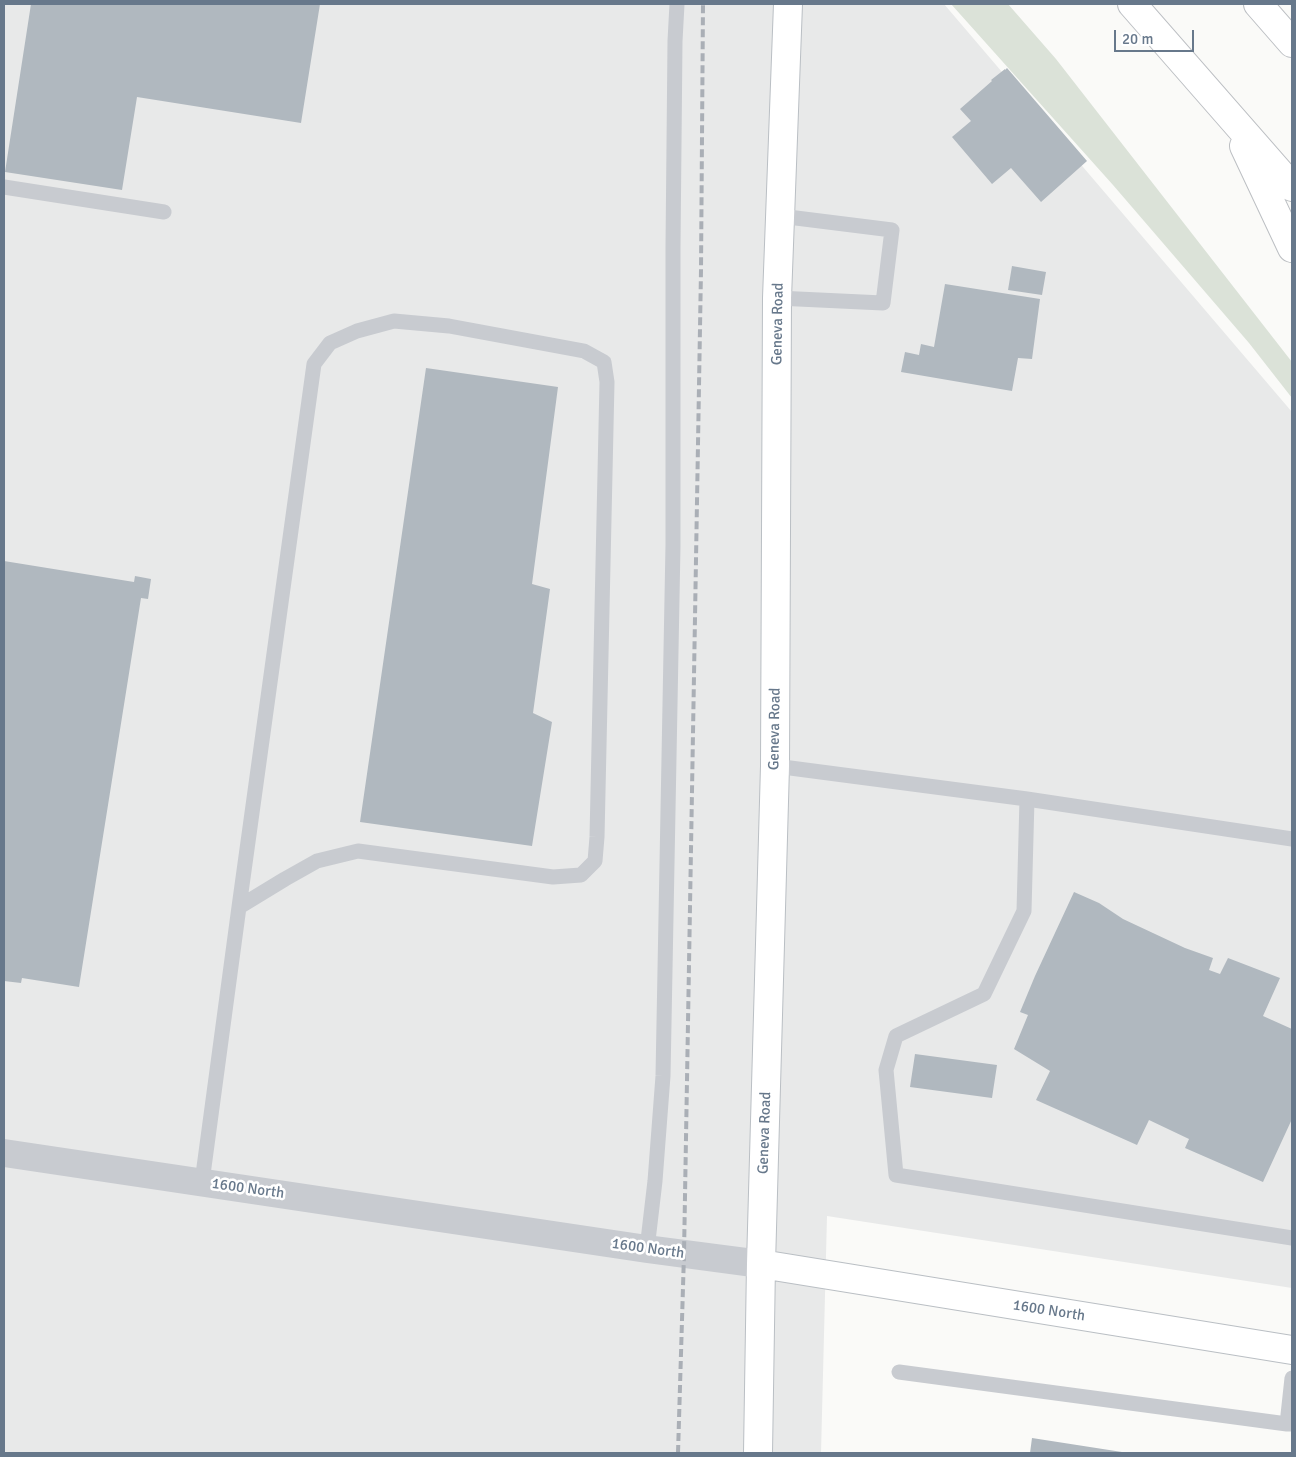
<!DOCTYPE html>
<html>
<head>
<meta charset="utf-8">
<style>
	body { margin:0 }
	#map { position:relative; width:1296px; height:1457px; overflow:hidden; background:#fafaf8; font-family:Signika,sans-serif }
	canvas { display:block }
	.frame { position:absolute; inset:0; border:5px solid #67788b; pointer-events:none }
	.scale { position:absolute; left:1114px; top:30px; width:80px; height:22px; box-sizing:border-box; border:2px solid #67788b; border-top:0; padding-left:6px; font-size:15px; line-height:18px; white-space:nowrap; color:#67788b; -webkit-text-stroke:4px #fff; paint-order:stroke }
</style>
</head>
<body>
<div id="map">
<canvas width="1296" height="1457"></canvas>
<div class="frame"></div>
<div class="scale">20 m</div>
</div>
<script>
const context = document.querySelector('canvas').getContext('2d');
context.lineJoin = 'round';
function fill(path, color) { context.fillStyle = color; context.fill(path, 'evenodd'); }
const poly = rows => new Path2D(rows.map(r => 'M' + r).join(''));
function strokePath(path, color, width, dash) { context.strokeStyle = color; context.lineWidth = width; context.lineCap = dash ? 'butt' : 'round'; context.setLineDash(dash || []); context.stroke(path); }
function label(font, color, halo, rows, align = 'center') {
  context.font = font + ' Signika,sans-serif'; context.lineWidth = 5; context.setLineDash([]); context.textBaseline = 'middle'; context.strokeStyle = halo; context.fillStyle = color; for (const [text, x, y, turn = 0] of rows) {
    context.save(); context.translate(x, y); context.rotate((+turn || 0) * Math.PI / 180); context.textAlign = isNaN(turn) ? turn : align; if (halo) context.strokeText(text, 0, 0); context.fillText(text, 0, 0); context.restore();
  }
}
fill(poly([
	[4,4,944,4,1292,412,1292,1288,827,1216,821,1453,4,1453]
]), '#e8e9e9');
fill(poly([
	[951,4,1008,4,1056,59,1292,362,1292,398,1249,343,1113,185]
]), '#dbe2d8');
fill(poly([
	[31,4,320,4,301,123,137,97,122,190,5,172],
	[1007,68,1087,161,1041,202,1011,168,992,184,952,137,971,121,960,109,992,81,991,80,1005,69,1005,70],
	[1012,266,1046,272,1042,295,1008,290],
	[945,284,1040,299,1032,359,1018,358,1012,391,901,372,905,352,919,355,921,344,934,347],
	[426,368,558,387,532,584,550,589,533,713,552,722,532,846,360,822],
	[4,561,134,582,135,576,151,579,148,599,141,598,79,987,22,978,21,983,4,981],
	[1074,892,1099,903,1123,919,1185,948,1213,958,1209,970,1220,974,1228,958,1280,978,1263,1016,1292,1029,1292,1119,1263,1182,1185,1148,1189,1139,1149,1120,1137,1145,1036,1100,1050,1071,1014,1049,1028,1015,1020,1012,1035,976],
	[915,1054,997,1065,992,1098,910,1087],
	[1032,1438,1122,1452,1122,1453,1030,1453]
]), '#b0b8bf');
const secondary = poly([
	[761,1264,1292,1350],
	[758,1453,761,1264,775,766,777,298,788,4]
]);
const motorway = poly([
	[1132,4,1292,187],
	[1258,4,1292,43],
	[1244,146,1292,248]
]);
strokePath(secondary, '#babfc4', 30);
strokePath(motorway, '#bcbfc3', 30);
strokePath(poly([
	[4,187,164,212],
	[777,298,883,303,892,230,780,216],
	[775,766,1027,799,1292,839],
	[1027,799,1024,911,984,994,896,1036,886,1070,896,1175,1292,1238],
	[202,1182,239,907,314,364,330,343,357,331,394,321,449,326,584,351,604,362,607,382,597,837,595,861,581,875,553,877,358,851,317,861,285,879,239,907],
	[647,1249,655,1181,663,1076,673,545,673,247,675,41,677,4],
	[899,1372,1287,1424],
	[1292,1378,1287,1424,1292,1424]
]), '#c8cbd0', 15);
strokePath(poly([
	[4,1153,647,1249,761,1264]
]), '#c8cbd0', 28);
strokePath(secondary, '#fff', 28);
strokePath(motorway, '#fff', 28);
strokePath(poly([
	[678,1453,684,1254,701,270,703,4]
]), '#aaafb6', 4, [8, 4]);
label('15px', '#67788b', '#fff', [
	["Geneva Road",778,324,-89],
	["Geneva Road",775,729,-89],
	["Geneva Road",765,1133,-88],
	["1600 North",248,1189,8],
	["1600 North",648,1249,8],
	["1600 North",1049,1311,9]
]);
</script>
</body>
</html>
